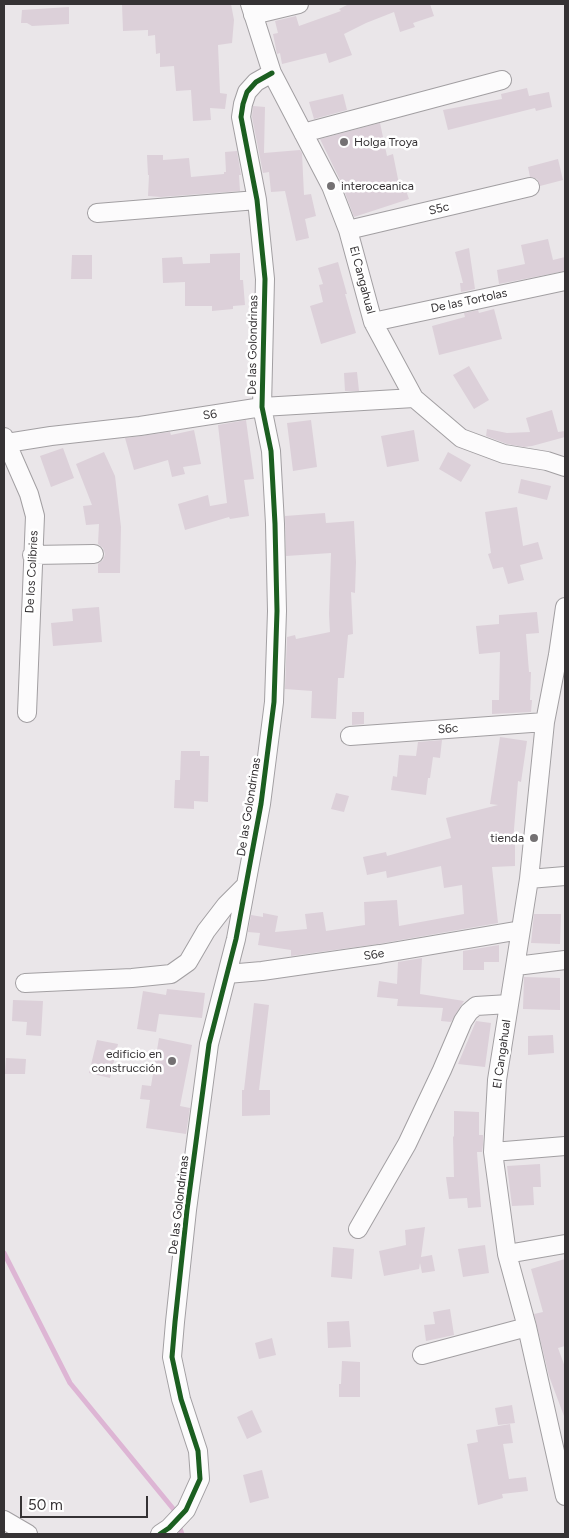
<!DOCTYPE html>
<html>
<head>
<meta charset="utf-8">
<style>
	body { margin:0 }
	#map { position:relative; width:569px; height:1538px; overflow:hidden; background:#eae6e9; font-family:Figtree,sans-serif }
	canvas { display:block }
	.frame { position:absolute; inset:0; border:5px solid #353234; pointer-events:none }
	.scale { position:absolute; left:20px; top:1496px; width:128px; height:22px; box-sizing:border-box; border:2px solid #353234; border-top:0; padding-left:6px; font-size:15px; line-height:18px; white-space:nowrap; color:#353234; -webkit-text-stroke:4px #fff; paint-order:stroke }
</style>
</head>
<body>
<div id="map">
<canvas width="569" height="1538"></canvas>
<div class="frame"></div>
<div class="scale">50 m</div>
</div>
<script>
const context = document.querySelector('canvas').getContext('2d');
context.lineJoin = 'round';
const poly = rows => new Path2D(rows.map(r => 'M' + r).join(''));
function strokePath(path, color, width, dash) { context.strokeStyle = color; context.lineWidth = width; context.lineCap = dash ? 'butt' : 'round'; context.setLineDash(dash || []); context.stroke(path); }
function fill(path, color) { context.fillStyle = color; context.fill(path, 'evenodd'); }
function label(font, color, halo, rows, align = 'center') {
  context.font = font + ' Figtree,sans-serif'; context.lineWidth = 5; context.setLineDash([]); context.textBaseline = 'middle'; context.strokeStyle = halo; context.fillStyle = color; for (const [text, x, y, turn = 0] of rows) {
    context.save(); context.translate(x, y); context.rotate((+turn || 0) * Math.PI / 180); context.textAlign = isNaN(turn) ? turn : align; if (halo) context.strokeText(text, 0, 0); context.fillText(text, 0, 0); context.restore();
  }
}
strokePath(poly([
	[4,1253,70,1383,175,1511,176,1515],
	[178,1523,182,1534]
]), '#ddb5d4', 5);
fill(poly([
	[122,4,231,4,234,20,232,43,218,45,220,93,227,94,225,109,210,108,211,120,193,121,191,90,176,91,174,66,160,67,160,53,156,54,155,35,148,36,148,30,123,31],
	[349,4,430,4,434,16,413,23,415,27,400,32,394,12,366,23,344,34,352,55,329,63,326,53,282,64,280,53,277,54,273,34,278,33,275,21,296,16,299,26,341,11,339,9],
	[69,7,69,24,32,26,27,23,21,23,22,10],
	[527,88,529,96,549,92,552,107,536,111,535,108,448,130,443,110,502,99,501,94],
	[343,94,347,110,314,119,309,102],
	[253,106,265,107,264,153,300,150,302,153,304,195,311,194,316,216,305,219,309,238,296,241,285,191,271,192,269,172,263,173,252,117],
	[380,123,387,156,393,154,399,184,403,182,409,199,354,217,341,182,320,139],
	[237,151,241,175,239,175,240,191,161,197,148,196,149,175,148,175,147,155,163,155,163,160,189,158,191,177,224,174,224,172,226,172,225,152],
	[558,159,563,180,540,186,537,179,530,177,528,167],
	[548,239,553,260,565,257,565,271,499,284,497,270,525,264,521,245],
	[469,248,475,289,461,292,460,283,463,283,455,252],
	[240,253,240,280,243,280,245,305,233,306,233,309,212,311,212,306,185,306,185,282,163,283,162,258,182,257,183,264,210,263,210,254],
	[72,255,92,255,92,279,71,279],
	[338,262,347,294,345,294,356,333,321,344,310,306,323,302,319,285,323,284,318,268],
	[494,309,502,339,439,355,432,326,465,317,464,313,478,310,479,313],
	[469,366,489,400,474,409,453,375],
	[357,372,359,391,345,391,344,373],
	[552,410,558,432,565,431,565,437,532,446,524,447,507,444,486,436,487,429,507,433,530,432,526,418],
	[246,420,254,479,244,480,249,516,230,519,229,517,185,530,178,504,208,495,210,506,227,503,218,425],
	[311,420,317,467,293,471,287,423],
	[194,430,201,464,183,467,185,474,172,477,168,460,134,470,125,438,170,432,171,435],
	[414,430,419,461,387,467,381,436],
	[63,448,74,478,51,487,40,456],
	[104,452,115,476,121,527,120,573,98,573,98,564,103,560,105,554,103,548,98,544,99,524,86,525,83,506,92,505,76,464],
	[448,452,471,465,461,482,439,469],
	[521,479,551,486,547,500,518,493],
	[517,507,523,546,538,542,543,559,520,565,524,580,508,584,503,567,493,569,488,554,491,553,485,512],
	[325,513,326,523,354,521,356,562,355,593,351,592,353,634,348,635,344,678,338,678,336,719,311,718,312,691,285,689,287,637,295,635,296,639,330,632,329,614,331,553,286,556,285,516],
	[99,607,102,642,53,646,51,623,73,621,72,609],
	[537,612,539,633,526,634,529,672,531,672,530,700,532,700,531,712,492,714,492,700,499,700,500,652,479,654,476,626,499,624,499,615],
	[352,712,364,712,364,724,352,725],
	[500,737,527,741,521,782,518,781,513,841,515,841,515,866,492,867,498,923,378,944,291,956,291,950,258,945,260,933,248,932,251,915,263,917,263,913,278,916,275,932,307,929,305,914,323,912,326,931,365,925,364,902,397,900,399,926,464,914,462,885,444,888,441,866,387,878,386,871,367,875,363,857,386,852,387,856,451,838,446,818,498,805,490,804],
	[442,740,440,758,433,757,430,778,428,778,426,795,391,790,393,776,397,777,399,755,416,756,418,742],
	[181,751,200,751,200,756,209,756,208,802,194,801,194,809,174,808,175,780,180,780],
	[336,793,349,796,344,812,331,809],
	[534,914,561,914,560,944,531,943],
	[499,945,499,962,484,962,484,970,463,970,463,951],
	[422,958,420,994,464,1001,451,1022,441,1021,443,1008,397,1006,398,999,377,997,379,981,397,984,398,962],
	[524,977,560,978,560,1010,523,1009],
	[167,989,205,993,202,1018,159,1014,156,1032,137,1029,143,991,166,995],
	[13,1000,43,1001,41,1036,26,1035,27,1022,12,1021],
	[254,1003,269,1005,259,1090,270,1090,270,1115,242,1116,242,1090,244,1090],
	[476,1021,491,1023,485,1067,458,1064],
	[553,1035,554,1053,528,1055,528,1036],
	[159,1038,192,1045,180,1106,190,1108,186,1134,146,1128,150,1100,140,1099,142,1085,151,1086],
	[97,1040,118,1044,110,1078,89,1073],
	[6,1058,26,1059,25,1074,5,1074],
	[454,1111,479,1112,479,1135,483,1135,483,1145,482,1152,477,1152,481,1207,468,1208,467,1198,449,1199,446,1177,454,1177,453,1137,454,1136],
	[540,1164,541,1187,533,1187,534,1205,512,1206,507,1166],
	[425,1227,421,1257,432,1255,435,1271,422,1273,420,1263,419,1269,384,1276,379,1251,406,1245,405,1230],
	[485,1245,489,1273,463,1277,458,1249],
	[333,1247,354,1249,352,1279,331,1277],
	[565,1259,565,1346,558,1348,565,1367,565,1416,564,1416,549,1376,534,1314,543,1312,531,1269],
	[450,1309,454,1335,426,1341,424,1325,435,1324,433,1312],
	[349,1321,351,1347,328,1348,327,1322],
	[272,1338,276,1355,259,1359,255,1343],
	[342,1361,360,1362,360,1397,339,1397,339,1384,341,1384],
	[512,1405,515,1423,498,1425,495,1408],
	[252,1410,262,1432,247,1439,237,1417],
	[510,1424,513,1443,503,1444,509,1479,526,1477,528,1491,502,1494,503,1498,478,1505,467,1444,478,1442,476,1430],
	[262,1470,269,1498,250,1503,243,1475]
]), '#dcd0d9');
const minor = poly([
	[250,4,272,73,331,186,348,230,373,322,414,398,461,438,504,454,547,461,565,467],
	[253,15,299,4],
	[303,133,502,80],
	[97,213,257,200],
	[348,230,530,187],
	[373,322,565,281],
	[4,437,29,494,35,516,27,713],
	[7,443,51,436,140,426,262,407,414,398],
	[32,555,94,554],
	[565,607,558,655,545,722,529,879,497,1080,493,1152,507,1254,527,1327,565,1496],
	[350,736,545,722],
	[529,879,565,876],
	[516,966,565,960],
	[227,974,262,971,380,954,521,930],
	[25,983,132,978,171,974,188,962,206,931,226,905,246,885],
	[493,1152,565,1146],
	[358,1229,407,1144,442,1070,463,1021,469,1012,476,1006,509,1004],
	[507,1254,565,1244],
	[422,1355,527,1327],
	[4,1520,28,1534],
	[160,1534,169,1528,186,1510,200,1479,198,1451,181,1399,172,1357,175,1322,187,1210,209,1044,236,939,261,804,274,702,277,611,275,524,271,451,262,407,265,279,257,200,241,117,243,104,247,92,256,82,272,73]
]);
strokePath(minor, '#a29fa2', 20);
strokePath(minor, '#fcfbfc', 18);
strokePath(poly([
	[160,1534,169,1528,186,1510,200,1479,198,1451,181,1399,172,1357,175,1322,187,1210,209,1044,236,939,261,804,274,702,277,611,275,524,271,451,262,407,265,279,257,200,241,117,243,104,247,92,256,82,272,73]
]), '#1b5e20', 5);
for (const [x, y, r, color] of [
	[344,142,5,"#747173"],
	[331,186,5,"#747173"],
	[534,838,5,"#747173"],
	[172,1061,5,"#747173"]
]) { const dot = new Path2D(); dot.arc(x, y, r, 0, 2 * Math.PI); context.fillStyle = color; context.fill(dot); strokePath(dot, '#fff', 2); }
label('12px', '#353234', '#fff', [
	["Holga Troya",354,142],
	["interoceanica",341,186],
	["tienda",524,838,"right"],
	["edificio en",162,1054,"right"],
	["construcción",162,1068,"right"]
], 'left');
label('12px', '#353234', '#fff', [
	["S5c",439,209,-13],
	["El Cangahual",362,280,75],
	["De las Tortolas",469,301,-12],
	["De las Golondrinas",253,345,-89],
	["S6",210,415,-9],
	["De los Colibries",32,572,-87],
	["S6c",448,729,-4],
	["De las Golondrinas",249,807,-81],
	["S6e",374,955,-9],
	["El Cangahual",502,1054,-82],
	["De las Golondrinas",179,1205,-83]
]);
</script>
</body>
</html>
